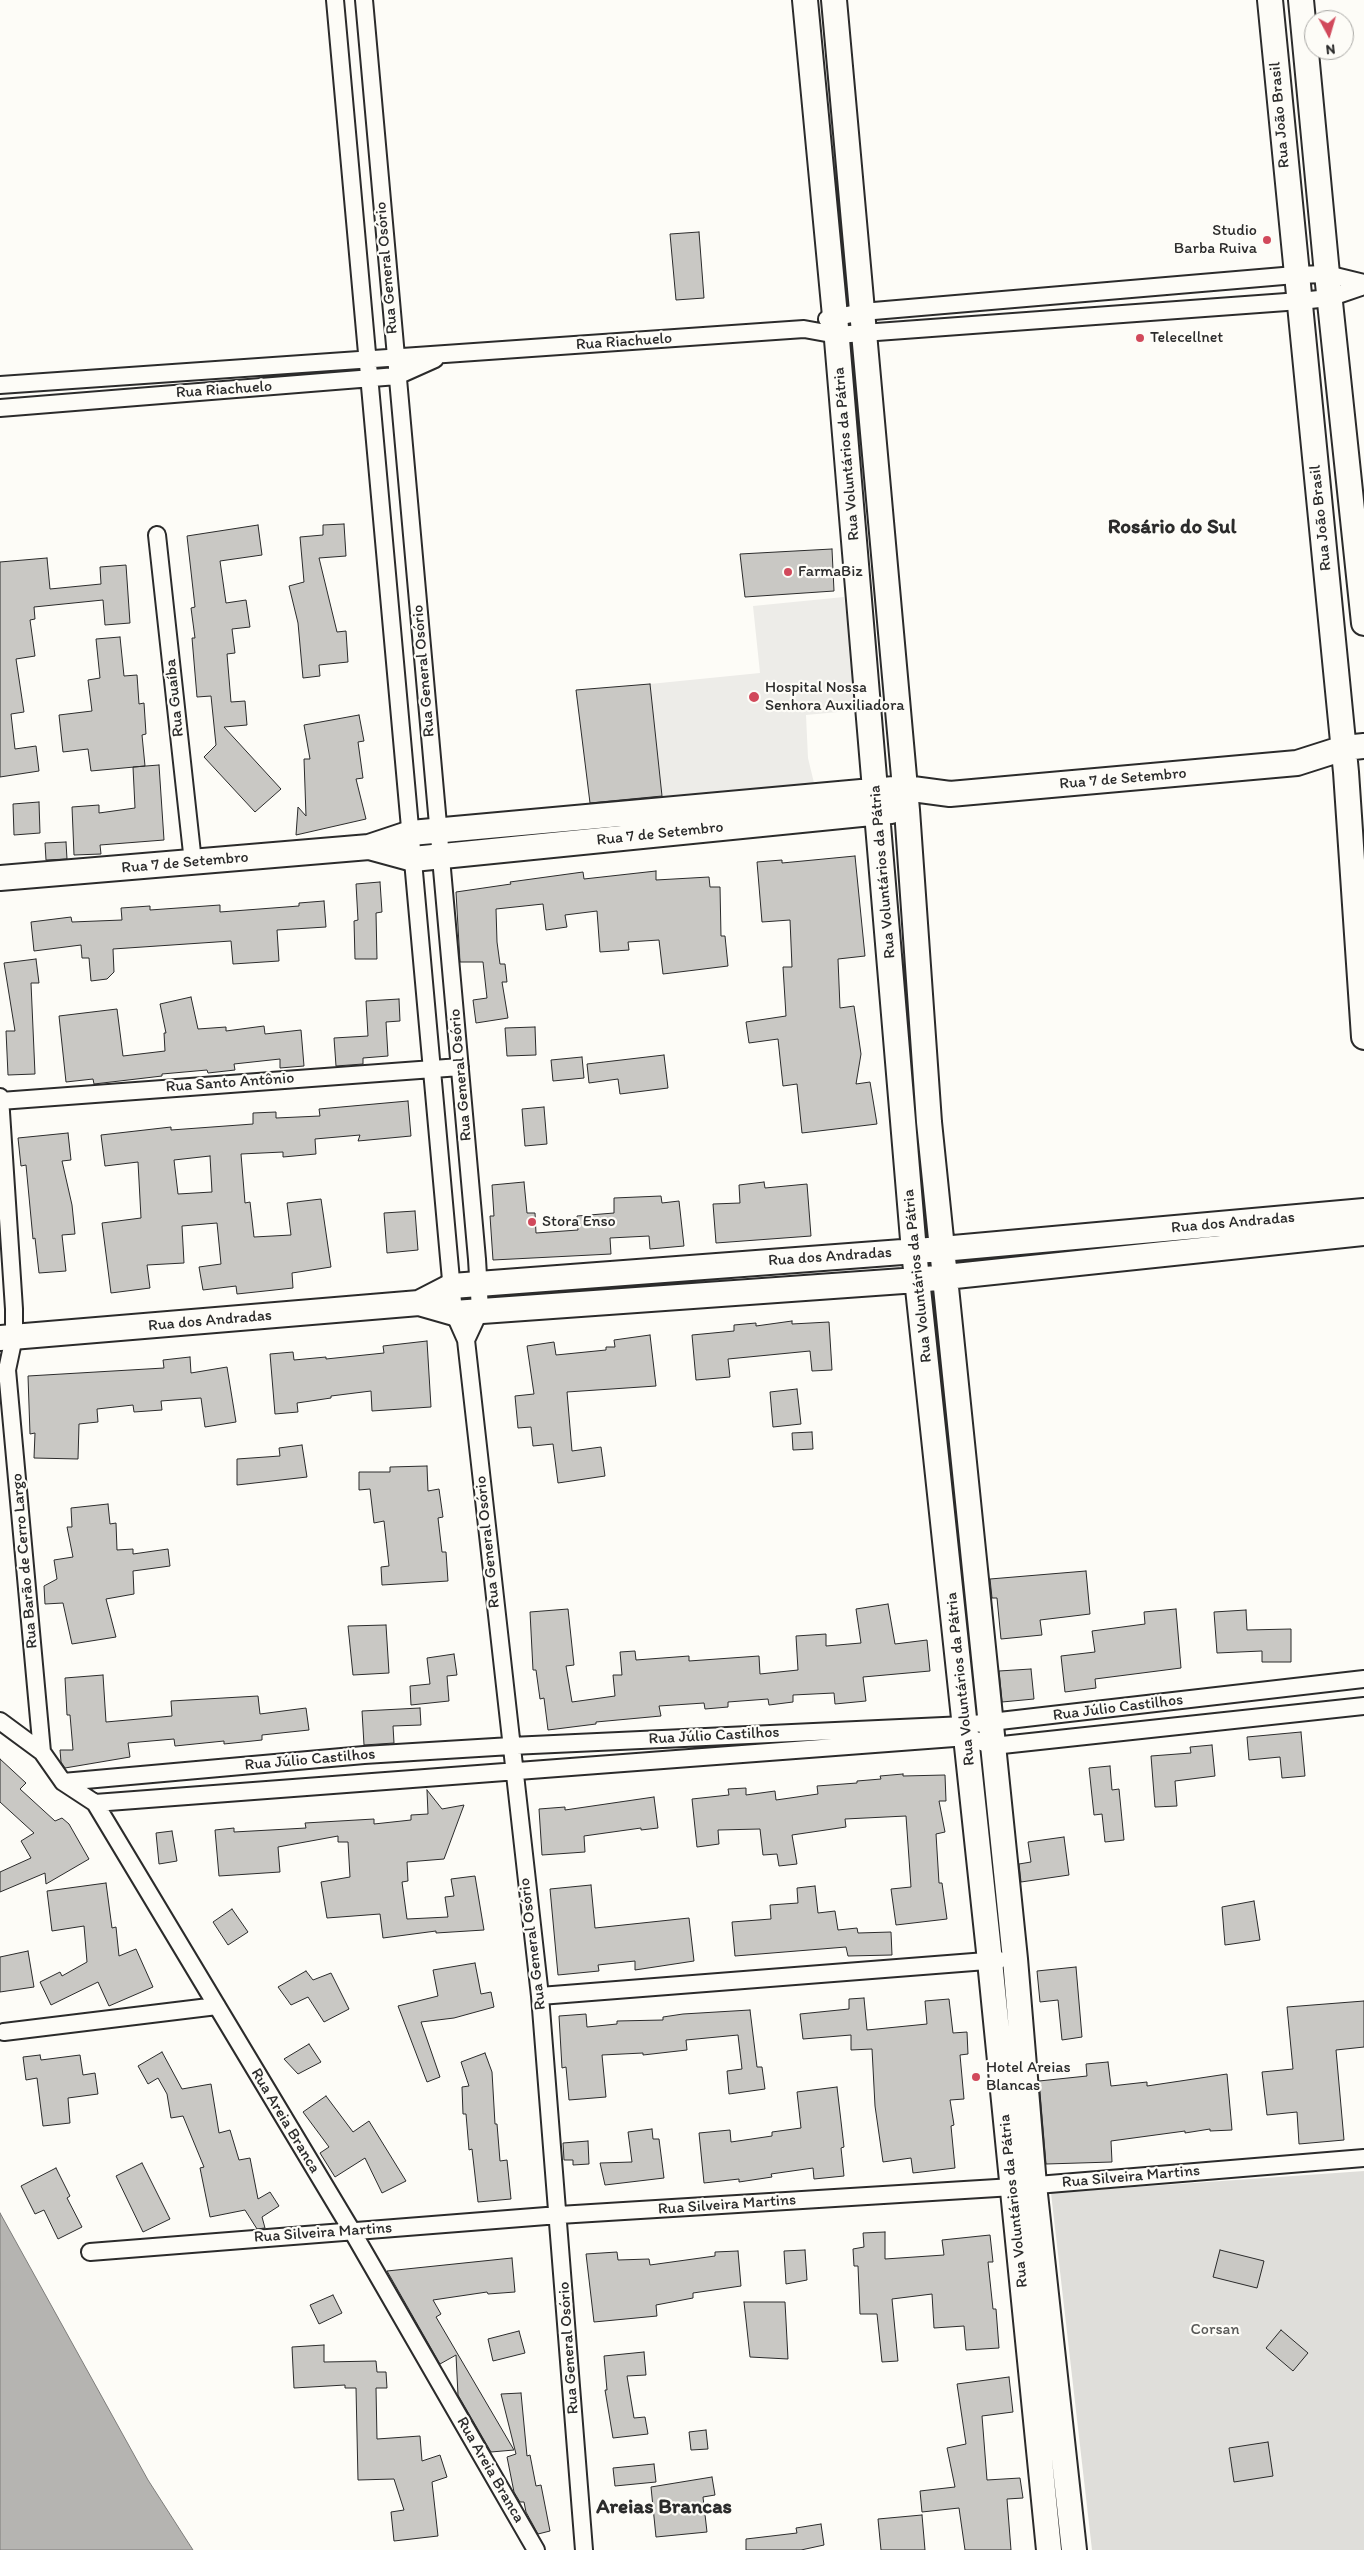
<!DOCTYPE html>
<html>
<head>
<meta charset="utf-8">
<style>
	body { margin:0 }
	#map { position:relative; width:1364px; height:2550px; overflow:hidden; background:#fdfcf7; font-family:Itim,sans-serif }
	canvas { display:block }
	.north { position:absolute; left:1304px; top:10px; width:50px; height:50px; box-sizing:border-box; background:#fdfcf7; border:1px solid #a9a8a5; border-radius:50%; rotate:174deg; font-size:14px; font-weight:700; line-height:20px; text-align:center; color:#2b2b2b }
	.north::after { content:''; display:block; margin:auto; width:18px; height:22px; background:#d1495b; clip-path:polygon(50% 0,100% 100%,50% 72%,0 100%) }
</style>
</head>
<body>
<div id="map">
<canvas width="1364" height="2550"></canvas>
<div class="north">N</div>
</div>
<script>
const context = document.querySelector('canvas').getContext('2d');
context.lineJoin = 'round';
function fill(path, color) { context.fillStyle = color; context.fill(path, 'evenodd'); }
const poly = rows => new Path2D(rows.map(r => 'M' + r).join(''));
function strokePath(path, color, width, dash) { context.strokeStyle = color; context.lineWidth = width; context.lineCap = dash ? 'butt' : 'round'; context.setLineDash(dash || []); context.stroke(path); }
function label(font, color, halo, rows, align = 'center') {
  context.font = font + ' Itim,sans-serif'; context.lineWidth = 4.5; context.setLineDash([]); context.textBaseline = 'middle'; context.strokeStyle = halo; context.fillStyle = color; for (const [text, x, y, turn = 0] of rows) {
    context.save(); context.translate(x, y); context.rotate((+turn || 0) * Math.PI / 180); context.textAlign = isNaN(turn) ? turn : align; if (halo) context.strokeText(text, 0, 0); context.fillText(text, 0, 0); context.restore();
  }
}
fill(poly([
	[844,597,859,710,806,715,808,758,814,783,662,796,650,684,760,673,753,606]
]), '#edece8');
fill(poly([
	[1364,2171,1364,2550,1092,2550,1051,2193]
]), '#dfdeda');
const water = poly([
	[0,2213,148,2480,193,2550,0,2550,0,2213]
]);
fill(water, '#b5b4b1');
strokePath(water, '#7e7d7b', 1);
const building = poly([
	[699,232,704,298,676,300,670,234,699,232],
	[344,524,346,556,319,558,337,632,346,631,348,662,319,665,320,676,303,678,298,623,289,586,304,582,300,537,323,535,323,525,344,524],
	[258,525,262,555,220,561,226,603,246,600,250,627,232,629,235,653,227,654,231,702,245,701,247,725,224,727,281,789,255,812,204,757,216,745,211,696,197,697,192,638,195,638,191,608,195,607,187,536,258,525],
	[832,549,834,591,745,597,740,554,832,549],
	[47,558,50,589,101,584,100,567,126,565,130,623,105,625,103,600,34,607,35,619,30,620,35,656,16,659,24,712,11,714,15,749,36,746,39,771,0,777,0,562,47,558],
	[120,637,124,676,137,675,139,704,144,703,146,734,142,735,145,766,91,771,88,749,63,752,59,715,92,711,88,680,100,678,96,639,120,637],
	[650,684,662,796,590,803,576,690,650,684],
	[359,715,364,741,358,742,363,778,356,779,366,819,296,835,298,807,306,816,304,759,310,759,304,725,359,715],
	[159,765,164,840,100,845,101,854,74,855,72,807,99,805,99,813,135,808,133,767,159,765],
	[39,802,40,833,14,835,13,804,39,802],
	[66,842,67,859,46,860,45,843,66,842],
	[855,856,865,956,838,959,840,1008,854,1006,861,1054,856,1084,870,1082,877,1124,802,1133,797,1084,783,1086,778,1039,749,1043,746,1022,786,1016,783,967,792,967,790,920,762,922,757,862,782,860,782,863,855,856],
	[656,871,656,880,709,877,710,887,720,887,721,936,725,936,728,966,663,974,659,940,628,942,629,950,600,952,597,911,565,915,567,927,546,930,543,904,496,909,497,942,500,964,505,964,507,982,502,982,508,1018,476,1023,473,1000,487,998,483,962,460,962,456,892,511,884,510,882,583,872,584,879,656,871],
	[380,882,382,912,376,913,377,959,355,959,354,921,358,920,356,884,380,882],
	[324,901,326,927,277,930,279,961,233,964,231,941,113,949,114,972,107,979,91,981,89,958,82,958,81,945,34,951,31,922,71,917,72,922,122,920,121,908,150,906,150,910,220,905,220,912,299,906,299,903,324,901],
	[36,959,39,983,31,983,35,1074,8,1075,6,1031,15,1031,4,963,36,959],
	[191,997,198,1029,226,1027,226,1031,264,1026,265,1034,301,1030,304,1066,280,1068,280,1059,234,1064,235,1070,208,1073,207,1070,162,1074,162,1076,94,1084,93,1079,66,1082,59,1016,117,1009,123,1056,165,1051,164,1033,166,1033,160,1004,191,997],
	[399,999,400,1021,386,1022,388,1056,363,1058,363,1064,336,1066,334,1038,368,1036,366,1001,399,999],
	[535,1027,536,1055,507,1056,505,1028,535,1027],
	[664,1055,668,1088,620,1094,618,1079,589,1083,587,1064,664,1055],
	[582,1057,584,1078,553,1081,551,1060,582,1057],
	[408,1101,411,1136,358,1141,360,1135,315,1139,316,1154,283,1157,283,1152,241,1154,245,1203,250,1202,254,1237,291,1235,287,1203,321,1199,331,1267,292,1273,293,1288,237,1294,236,1286,203,1290,199,1267,221,1264,217,1223,182,1226,184,1263,147,1265,150,1288,111,1293,102,1223,141,1218,138,1162,105,1166,101,1135,171,1127,171,1130,253,1124,253,1113,276,1112,276,1118,320,1116,319,1109,408,1101],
	[210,1156,212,1192,178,1194,174,1160,210,1156],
	[544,1107,547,1144,525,1146,522,1109,544,1107],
	[68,1133,71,1160,62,1161,72,1205,75,1234,62,1235,66,1271,39,1273,35,1238,33,1239,26,1165,21,1166,18,1138,68,1133],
	[524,1182,527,1213,535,1213,536,1233,578,1230,577,1216,614,1213,614,1198,661,1196,662,1203,679,1201,684,1246,650,1249,649,1236,610,1238,611,1254,493,1260,490,1216,494,1216,492,1185,524,1182],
	[764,1182,765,1188,807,1184,811,1236,716,1243,713,1204,740,1203,739,1185,764,1182],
	[415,1211,418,1250,387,1253,384,1213,415,1211],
	[792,1321,792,1324,829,1322,832,1370,812,1371,810,1351,728,1359,730,1377,696,1380,692,1335,734,1331,734,1325,756,1323,756,1326,792,1321],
	[650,1335,656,1386,567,1392,572,1451,601,1447,605,1476,558,1483,553,1444,533,1446,531,1427,518,1428,515,1396,534,1394,527,1346,554,1342,556,1355,606,1350,606,1347,615,1347,614,1340,650,1335],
	[427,1341,431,1407,372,1411,371,1391,331,1396,331,1398,297,1403,298,1412,275,1414,270,1354,293,1352,294,1360,326,1357,326,1359,384,1353,383,1346,427,1341],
	[190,1357,191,1373,227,1367,236,1422,205,1427,201,1398,161,1401,162,1410,134,1412,133,1405,97,1409,98,1422,79,1424,78,1459,34,1458,35,1433,30,1434,28,1376,164,1368,163,1360,190,1357],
	[797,1389,801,1424,773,1427,770,1392,797,1389],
	[812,1432,813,1449,793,1450,792,1433,812,1432],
	[302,1445,307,1477,237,1485,237,1459,280,1456,279,1448,302,1445],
	[427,1466,428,1491,439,1489,443,1517,438,1518,442,1552,446,1552,448,1581,382,1585,381,1567,389,1566,384,1521,374,1523,370,1489,359,1490,359,1472,390,1472,390,1467,427,1466],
	[108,1504,110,1524,116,1523,117,1550,133,1549,133,1554,168,1549,170,1566,133,1571,134,1594,106,1599,116,1637,72,1644,63,1603,45,1604,44,1586,57,1579,54,1560,73,1557,67,1527,72,1527,71,1508,108,1504],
	[1086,1571,1090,1614,1040,1620,1042,1635,1001,1639,997,1598,992,1598,990,1579,1086,1571],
	[888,1604,895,1644,927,1640,930,1671,863,1677,866,1701,835,1704,834,1693,793,1695,793,1702,769,1705,768,1699,728,1702,728,1707,705,1709,704,1703,659,1706,661,1716,596,1722,596,1724,548,1730,544,1698,540,1699,536,1670,533,1670,530,1612,568,1609,574,1665,566,1666,572,1702,615,1696,613,1675,622,1675,620,1652,635,1651,636,1660,689,1656,689,1661,759,1656,760,1674,798,1670,796,1636,826,1634,826,1646,861,1643,856,1609,888,1604],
	[1176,1609,1181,1668,1095,1679,1096,1688,1065,1692,1061,1656,1095,1652,1092,1631,1145,1624,1144,1612,1176,1609],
	[1246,1610,1247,1630,1291,1629,1291,1662,1262,1662,1262,1651,1217,1653,1214,1612,1246,1610],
	[386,1625,389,1673,353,1675,348,1626,386,1625],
	[454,1654,457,1675,447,1676,449,1701,411,1705,410,1686,430,1684,427,1658,454,1654],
	[1031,1669,1034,1699,1002,1702,999,1671,1031,1669],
	[103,1675,106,1722,172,1716,171,1701,258,1696,260,1714,306,1708,309,1730,262,1735,262,1740,224,1744,224,1741,175,1746,174,1739,128,1743,130,1757,65,1768,61,1762,60,1750,73,1750,70,1715,67,1715,65,1678,103,1675],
	[420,1708,421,1725,393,1726,394,1743,364,1745,362,1711,420,1708],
	[1301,1732,1305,1776,1282,1778,1280,1757,1249,1760,1247,1737,1301,1732],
	[1212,1745,1215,1776,1175,1781,1177,1806,1155,1807,1151,1756,1191,1753,1190,1747,1212,1745],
	[0,1759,26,1783,20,1789,55,1821,62,1818,69,1824,89,1859,46,1884,45,1873,0,1892,0,1872,31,1858,21,1841,34,1833,0,1802,0,1759],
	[1110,1766,1112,1790,1119,1789,1124,1840,1105,1842,1102,1814,1094,1815,1089,1768,1110,1766],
	[903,1774,903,1776,945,1775,946,1801,939,1801,945,1832,936,1834,939,1883,942,1883,947,1919,896,1925,891,1889,911,1887,906,1816,845,1819,846,1827,792,1835,797,1864,779,1866,777,1854,763,1855,760,1829,718,1830,719,1844,697,1847,692,1799,729,1795,728,1789,746,1788,746,1795,775,1791,776,1800,818,1794,817,1786,857,1783,857,1781,881,1779,880,1776,903,1774],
	[427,1790,442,1809,464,1805,444,1859,407,1862,408,1881,402,1882,407,1919,448,1917,445,1897,454,1896,451,1879,475,1876,484,1930,436,1933,436,1931,383,1938,380,1914,327,1918,321,1882,350,1877,348,1842,338,1842,338,1836,278,1847,280,1872,219,1876,215,1830,234,1828,234,1832,306,1828,305,1823,374,1819,374,1824,411,1820,411,1815,428,1814,427,1790],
	[654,1797,658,1828,641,1830,641,1828,584,1836,585,1852,542,1855,539,1809,565,1807,565,1810,654,1797],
	[172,1831,177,1861,159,1864,156,1833,172,1831],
	[1064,1837,1069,1875,1021,1882,1019,1864,1031,1862,1028,1842,1064,1837],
	[106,1883,112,1928,116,1927,119,1956,136,1949,153,1987,109,2006,98,1982,51,2005,40,1982,60,1972,62,1976,87,1962,84,1926,52,1931,47,1891,106,1883],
	[591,1885,595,1928,689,1918,694,1961,635,1970,635,1961,598,1965,599,1971,558,1975,550,1889,591,1885],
	[815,1886,818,1913,835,1911,838,1930,857,1928,858,1933,891,1932,892,1955,848,1956,846,1947,735,1956,732,1922,771,1919,770,1905,798,1903,797,1888,815,1886],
	[1254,1901,1260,1940,1225,1945,1222,1907,1254,1901],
	[232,1909,248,1932,228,1945,213,1922,232,1909],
	[28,1951,34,1987,0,1992,0,1957,28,1951],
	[475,1963,481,1994,491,1992,494,2007,454,2018,421,2022,440,2077,427,2082,398,2006,438,1996,433,1970,475,1963],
	[1076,1967,1082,2037,1062,2040,1058,2000,1040,2002,1037,1971,1076,1967],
	[306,1971,313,1980,331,1973,349,2009,324,2022,308,1997,291,2005,278,1987,306,1971],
	[864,1998,867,2030,927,2024,925,2001,949,1999,953,2033,967,2032,968,2054,960,2055,964,2099,950,2100,954,2125,951,2126,955,2168,913,2173,911,2158,883,2162,875,2106,872,2049,851,2050,851,2035,803,2039,800,2014,849,2009,849,1999,864,1998],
	[1364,2001,1364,2047,1336,2050,1344,2140,1299,2144,1297,2112,1267,2115,1262,2072,1293,2069,1287,2007,1364,2001],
	[750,2010,757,2067,762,2067,765,2089,729,2094,727,2071,742,2069,738,2035,686,2040,687,2050,643,2055,643,2053,602,2055,606,2097,569,2100,566,2067,562,2068,559,2016,586,2014,587,2027,617,2024,617,2021,663,2020,663,2017,683,2014,750,2010],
	[309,2044,321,2062,298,2074,284,2059,309,2044],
	[162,2052,182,2089,211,2084,219,2133,230,2130,239,2160,250,2158,258,2199,270,2192,279,2206,262,2217,265,2228,257,2229,245,2210,210,2217,200,2168,204,2167,183,2116,171,2118,167,2094,158,2078,148,2084,138,2066,162,2052],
	[485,2053,492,2072,495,2124,497,2124,500,2161,507,2160,511,2199,478,2202,472,2149,469,2150,466,2114,463,2114,462,2087,469,2086,461,2062,485,2053],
	[40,2055,41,2060,80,2055,83,2075,95,2073,98,2094,68,2098,70,2123,43,2126,37,2078,26,2080,23,2057,40,2055],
	[1108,2062,1111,2086,1147,2082,1147,2086,1227,2074,1232,2130,1210,2131,1210,2129,1185,2133,1185,2131,1111,2141,1112,2162,1046,2164,1039,2081,1087,2076,1086,2064,1108,2062],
	[837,2087,844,2147,841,2148,844,2176,814,2179,813,2168,771,2174,772,2177,739,2182,739,2179,704,2183,699,2133,730,2130,731,2142,772,2136,772,2132,801,2128,797,2092,837,2087],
	[326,2096,353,2132,369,2121,406,2181,382,2193,365,2158,335,2177,320,2153,329,2147,303,2112,326,2096],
	[652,2129,653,2139,659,2139,664,2178,605,2185,600,2163,632,2162,628,2132,652,2129],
	[588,2141,589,2164,573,2165,573,2160,564,2160,563,2143,588,2141],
	[142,2163,170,2219,143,2232,116,2176,142,2163],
	[56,2168,70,2196,67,2198,82,2227,58,2239,44,2210,35,2214,21,2186,56,2168],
	[885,2232,885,2259,944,2255,942,2240,990,2235,993,2262,988,2262,993,2309,996,2309,999,2348,966,2350,964,2326,934,2328,932,2294,892,2299,898,2361,882,2362,877,2314,860,2314,858,2266,854,2266,853,2249,864,2247,863,2233,885,2232],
	[805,2250,807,2280,786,2284,784,2251,805,2250],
	[1220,2250,1264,2261,1257,2288,1213,2277,1220,2250],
	[738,2251,741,2286,693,2293,693,2298,656,2305,657,2316,594,2322,586,2254,617,2252,618,2260,649,2259,650,2265,715,2256,715,2252,738,2251],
	[512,2258,515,2292,488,2294,487,2292,433,2300,441,2314,436,2317,514,2450,491,2452,458,2395,456,2355,440,2364,387,2271,512,2258],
	[333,2295,342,2313,319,2324,310,2305,333,2295],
	[744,2302,785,2302,788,2359,750,2357,744,2302],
	[1281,2330,1308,2353,1293,2371,1266,2348,1281,2330],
	[519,2331,525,2353,493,2361,488,2339,519,2331],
	[324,2345,324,2362,376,2361,377,2372,386,2372,387,2388,376,2388,377,2439,420,2436,422,2461,440,2455,447,2477,432,2482,438,2536,394,2541,391,2512,404,2510,394,2479,358,2480,356,2388,345,2388,345,2385,294,2388,292,2347,324,2345],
	[644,2352,646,2375,627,2376,634,2418,645,2417,648,2434,613,2438,605,2390,607,2390,604,2356,644,2352],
	[1009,2377,1013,2412,982,2416,987,2480,1020,2478,1023,2498,1007,2499,1011,2550,965,2550,959,2508,922,2512,920,2491,955,2487,947,2448,966,2444,957,2384,1009,2377],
	[521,2393,527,2456,530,2455,536,2486,541,2485,550,2531,538,2534,526,2512,524,2502,520,2502,514,2492,507,2457,516,2454,501,2394,521,2393],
	[706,2430,708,2449,691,2450,689,2432,706,2430],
	[1268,2442,1273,2476,1234,2482,1229,2448,1268,2442],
	[654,2464,656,2482,615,2486,613,2468,654,2464],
	[712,2477,715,2495,703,2497,707,2532,656,2537,651,2487,712,2477],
	[922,2515,925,2550,881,2550,878,2519,922,2515],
	[821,2524,824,2545,801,2550,746,2550,746,2539,797,2533,796,2528,821,2524]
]);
fill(building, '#c9c8c4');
strokePath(building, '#2b2b2b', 1);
const street = poly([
	[335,0,454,1313,466,1340,540,1996,584,2550],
	[364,0,477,1259,480,1310,466,1340],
	[827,319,862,312,1295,275,1327,274,1364,283],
	[0,385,804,329,837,335,863,333,1300,301,1329,298,1364,286],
	[0,408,397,376,435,359],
	[157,535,193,862],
	[0,1097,14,1309,14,1337,7,1370,42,1752],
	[0,1101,460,1067],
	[0,1721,42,1752,63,1782,95,1803,352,2231,536,2550],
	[63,1782,364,1755,511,1746,965,1725,1364,1679],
	[95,1803,967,1737,993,1746,1364,1706],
	[540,1996,999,1960],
	[4,2032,217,2006],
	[90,2252,559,2215,1013,2187,1364,2158]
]);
const secondary = poly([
	[805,0,835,316,914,1251,990,1961,1049,2550],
	[834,0,907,810,929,1122,1015,1959,1034,2185,1074,2550],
	[1270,0,1346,772,1364,1037],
	[1301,0,1327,274,1364,623],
	[369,847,413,859,891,811],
	[0,878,369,847,411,833,905,788,950,794,1297,763,1344,748,1364,746],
	[419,1303,452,1286,942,1249,1364,1211],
	[0,1338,419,1303,454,1313,917,1280,1364,1233]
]);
strokePath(street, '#2b2b2b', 20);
strokePath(secondary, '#2b2b2b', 28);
strokePath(street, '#fdfcf7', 16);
strokePath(secondary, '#fdfcf7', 24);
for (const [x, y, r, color] of [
	[1267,240,5,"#d1495b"],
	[1140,338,5,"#d1495b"],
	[788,572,5,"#d1495b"],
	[754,697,6,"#d1495b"],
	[532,1222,5,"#d1495b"],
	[976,2077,5,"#d1495b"]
]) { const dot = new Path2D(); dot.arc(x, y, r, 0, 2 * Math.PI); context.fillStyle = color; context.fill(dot); strokePath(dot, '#fdfcf7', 2); }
label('16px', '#2b2b2b', '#fdfcf7', [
	["Rua João Brasil",1280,115,-95],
	["Rua General Osório",387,268,-95],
	["Rua Riachuelo",624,342,-4],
	["Rua Riachuelo",224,390,-4],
	["Rua Voluntários da Pátria",847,454,-95],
	["Rua João Brasil",1321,518,-96],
	["Rua General Osório",424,671,-95],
	["Rua Guaíba",175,698,-96],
	["Rua 7 de Setembro",1123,779,-5],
	["Rua 7 de Setembro",660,834,-6],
	["Rua 7 de Setembro",185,863,-5],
	["Rua Voluntários da Pátria",883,872,-95],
	["Rua General Osório",461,1075,-95],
	["Rua Santo Antônio",230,1083,-4],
	["Rua dos Andradas",1233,1223,-5],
	["Rua dos Andradas",830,1257,-4],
	["Rua Voluntários da Pátria",918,1276,-96],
	["Rua dos Andradas",210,1321,-5],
	["Rua General Osório",488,1542,-96],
	["Rua Barão de Cerro Largo",25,1561,-95],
	["Rua Voluntários da Pátria",961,1679,-96],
	["Rua Júlio Castilhos",1118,1708,-7],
	["Rua Júlio Castilhos",714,1736,-3],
	["Rua Júlio Castilhos",310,1760,-5],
	["Rua General Osório",533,1944,-97],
	["Rua Areia Branca",285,2121,59],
	["Rua Silveira Martins",1131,2177,-5],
	["Rua Voluntários da Pátria",1014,2201,-96],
	["Rua Silveira Martins",727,2205,-4],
	["Rua Silveira Martins",323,2233,-4],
	["Rua General Osório",569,2348,-94],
	["Rua Areia Branca",490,2470,60]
]);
label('16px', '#2b2b2b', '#fdfcf7', [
	["Studio",1257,231,"right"],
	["Barba Ruiva",1257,249,"right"],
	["Telecellnet",1150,338],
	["FarmaBiz",798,572],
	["Hospital Nossa",765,688],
	["Senhora Auxiliadora",765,706],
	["Stora Enso",542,1222],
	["Hotel Areias",986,2068],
	["Blancas",986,2086]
], 'left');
label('16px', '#585857', '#fdfcf7', [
	["Corsan",1215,2330]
]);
label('bold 21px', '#2b2b2b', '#fdfcf7', [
	["Rosário do Sul",1172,528],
	["Areias Brancas",664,2508]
]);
</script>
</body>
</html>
